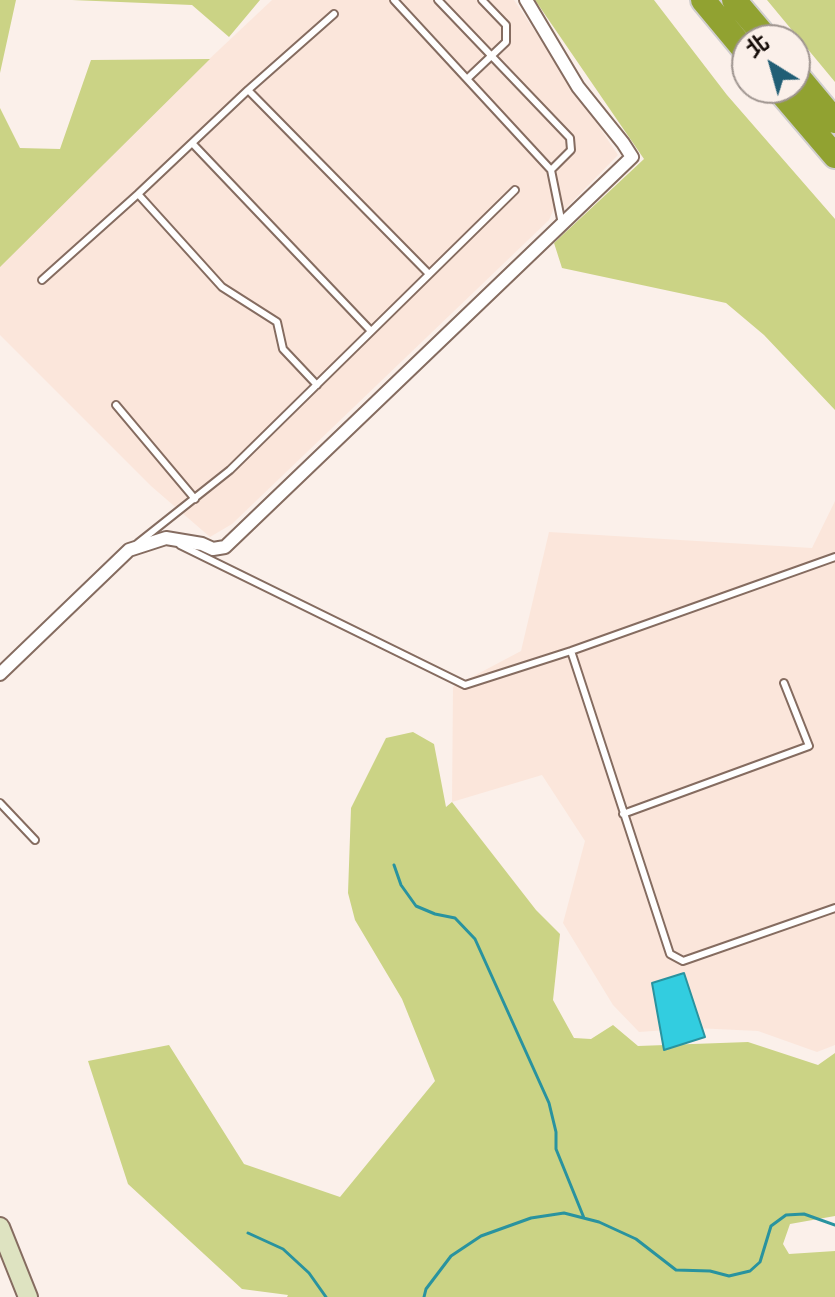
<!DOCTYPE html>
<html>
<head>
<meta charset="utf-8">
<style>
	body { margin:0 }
	#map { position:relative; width:835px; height:1297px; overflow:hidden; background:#fbf0ea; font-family:Roboto,"Noto Sans TC",sans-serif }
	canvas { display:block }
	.north { position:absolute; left:731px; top:24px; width:80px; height:80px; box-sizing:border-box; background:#fbf0ea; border:2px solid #9f9590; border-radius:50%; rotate:323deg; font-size:22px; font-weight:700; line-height:32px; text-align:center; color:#150c08 }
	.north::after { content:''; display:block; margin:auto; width:28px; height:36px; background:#215e75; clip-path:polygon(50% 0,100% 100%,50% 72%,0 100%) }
</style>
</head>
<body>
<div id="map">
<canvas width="835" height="1297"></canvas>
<div class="north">北</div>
</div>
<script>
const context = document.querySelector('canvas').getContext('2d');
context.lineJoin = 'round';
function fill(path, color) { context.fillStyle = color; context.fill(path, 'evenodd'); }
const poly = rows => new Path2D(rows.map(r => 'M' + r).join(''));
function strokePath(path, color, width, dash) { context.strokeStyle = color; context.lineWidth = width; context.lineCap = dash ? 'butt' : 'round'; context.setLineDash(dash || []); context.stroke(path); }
fill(poly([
	[272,0,514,0,618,155,565,209,557,202,549,220,232,524,210,537,151,486,0,335,0,256],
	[835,501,835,1045,817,1052,758,1031,695,1028,639,1032,613,1005,563,923,585,841,542,775,452,802,453,687,521,651,549,532,812,548]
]), '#fbe6db');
fill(poly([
	[0,0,16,0,0,73],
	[72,0,260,0,229,37,192,5],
	[535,0,654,0,727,95,835,219,835,410,764,335,726,303,562,268,554,243,644,159],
	[767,0,835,0,835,82],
	[210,59,0,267,0,108,20,148,60,149,91,60],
	[413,732,434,744,446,807,452,802,536,910,560,934,553,1000,574,1038,591,1039,613,1025,638,1046,748,1042,818,1065,835,1053,835,1216,790,1224,783,1244,789,1254,835,1251,835,1297,287,1297,288,1295,242,1289,128,1184,88,1061,169,1045,244,1164,340,1197,435,1081,402,999,355,920,348,893,351,808,386,738]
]), '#cbd385');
const water = poly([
	[684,973,705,1037,664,1050,652,983,684,973]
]);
fill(water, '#32cde0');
strokePath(water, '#29939f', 2);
strokePath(poly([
	[394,865,401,885,416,906,435,914,455,918,475,939,549,1103,556,1132,556,1149,584,1218],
	[248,1233,283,1249,309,1273,326,1297],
	[424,1297,426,1289,451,1256,481,1236,531,1218,564,1213,599,1222,636,1239,676,1270,710,1271,729,1276,750,1271,760,1262,771,1226,786,1215,804,1214,835,1225]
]), '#29939f', 3);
const lane = poly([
	[394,0,551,170,562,224],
	[438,0,570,138,571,150,551,170],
	[334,14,248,90,429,274],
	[467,79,506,42,506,25,482,0],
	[192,143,371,331],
	[138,194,222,287,277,322,283,349,317,385],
	[42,280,138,194,248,90],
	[116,405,195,499],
	[138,543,230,470,515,190],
	[180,545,465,685,571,651,835,557],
	[571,651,670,954,683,961,835,908],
	[0,803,35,840],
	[623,814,809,746,784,683]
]);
const street = poly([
	[0,674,129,550,166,538,202,544,213,549,225,547,632,157,623,143,578,87,526,0]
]);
const secondary = poly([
	[0,1227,28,1297]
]);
const highway = poly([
	[703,0,747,53],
	[734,0,768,40],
	[795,73,835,121],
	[777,88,835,156]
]);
strokePath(lane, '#856c60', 10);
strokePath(street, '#856c60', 16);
strokePath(secondary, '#856c60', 22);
strokePath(highway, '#d0cece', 28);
strokePath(lane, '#fff', 6);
strokePath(street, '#fff', 12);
strokePath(secondary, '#dee3c1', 18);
strokePath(highway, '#91a231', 24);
</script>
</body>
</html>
